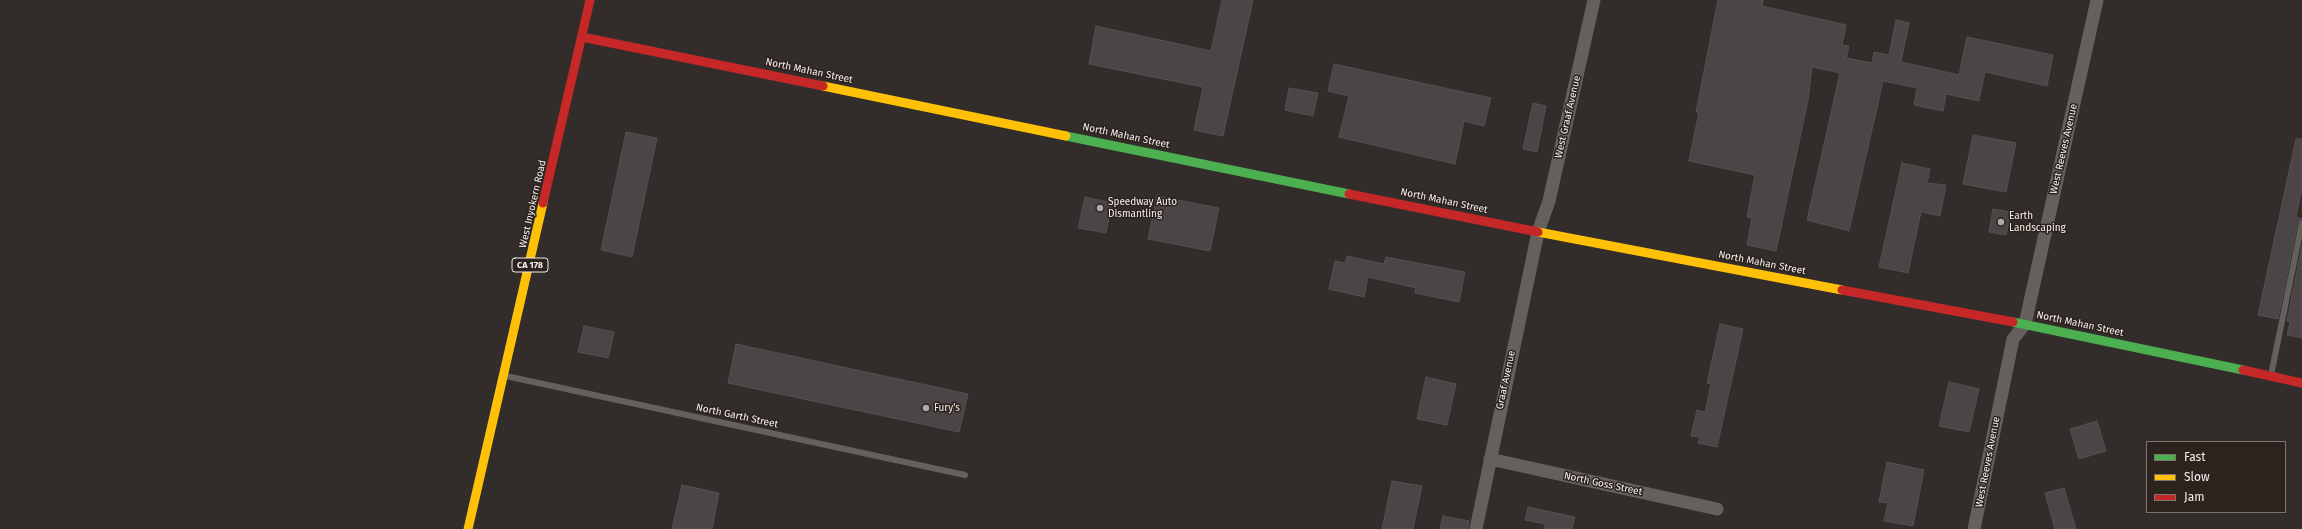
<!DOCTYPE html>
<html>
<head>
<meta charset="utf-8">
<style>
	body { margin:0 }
	#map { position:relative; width:2302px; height:529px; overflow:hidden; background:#322d2a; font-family:"Fira Sans",sans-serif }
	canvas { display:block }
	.legend { position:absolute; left:2146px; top:441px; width:140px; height:72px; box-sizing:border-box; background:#2c231e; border:1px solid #7c7570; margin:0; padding:5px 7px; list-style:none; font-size:12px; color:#f5efeb }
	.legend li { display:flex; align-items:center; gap:8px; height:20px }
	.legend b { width:20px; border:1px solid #7c7570 }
</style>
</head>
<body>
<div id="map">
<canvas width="2302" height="529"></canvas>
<ul class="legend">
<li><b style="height:5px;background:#4caf50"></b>Fast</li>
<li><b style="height:5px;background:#ffc107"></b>Slow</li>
<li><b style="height:5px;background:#c62828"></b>Jam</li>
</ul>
</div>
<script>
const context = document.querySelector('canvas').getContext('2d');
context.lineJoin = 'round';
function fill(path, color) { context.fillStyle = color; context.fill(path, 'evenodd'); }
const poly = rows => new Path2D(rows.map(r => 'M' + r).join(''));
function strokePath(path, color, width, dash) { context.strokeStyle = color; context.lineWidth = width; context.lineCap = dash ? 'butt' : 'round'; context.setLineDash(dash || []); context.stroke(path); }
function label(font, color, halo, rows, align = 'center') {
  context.font = font + ' "Fira Sans",sans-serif'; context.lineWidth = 3; context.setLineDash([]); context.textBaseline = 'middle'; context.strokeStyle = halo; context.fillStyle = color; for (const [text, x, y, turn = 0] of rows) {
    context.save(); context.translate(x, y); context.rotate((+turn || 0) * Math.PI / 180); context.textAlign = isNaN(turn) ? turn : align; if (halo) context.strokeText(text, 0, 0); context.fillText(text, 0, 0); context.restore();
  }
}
const building = poly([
	[1222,0,1253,0,1223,136,1194,130,1203,87,1089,64,1096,26,1211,51,1222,0],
	[1718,0,1763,0,1762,6,1846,25,1842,45,1849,46,1846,58,1872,63,1874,52,1889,55,1896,20,1909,23,1901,62,1959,75,1967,37,2053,55,2047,86,1985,72,1979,101,1946,94,1943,111,1914,105,1917,88,1883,81,1849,231,1807,220,1840,73,1812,67,1808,100,1776,251,1747,245,1752,218,1747,217,1755,175,1689,161,1699,112,1696,112,1718,0],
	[1334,64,1491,98,1484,126,1464,121,1455,164,1339,137,1349,96,1328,91,1334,64],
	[1289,88,1318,93,1313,116,1285,110,1289,88],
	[1533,103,1546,106,1537,152,1523,149,1533,103],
	[626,132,657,138,632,257,601,250,626,132],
	[1973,135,2016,143,2006,192,1963,184,1973,135],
	[2296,139,2302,139,2302,188,2296,217,2302,219,2298,222,2278,319,2258,315,2296,139],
	[1902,163,1930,169,1927,183,1946,185,1940,216,1921,212,1908,273,1879,267,1902,163],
	[1157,196,1219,208,1210,251,1148,239,1157,196],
	[1085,197,1112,203,1106,233,1078,228,1085,197],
	[1993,209,2012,212,2006,235,1989,232,1993,209],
	[2302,246,2302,338,2287,335,2290,322,2287,321,2302,246],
	[1347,256,1384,264,1386,257,1465,272,1459,302,1415,293,1416,288,1368,277,1364,297,1329,289,1335,261,1345,263,1347,256],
	[1720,324,1743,329,1717,447,1698,443,1700,437,1691,436,1697,410,1705,412,1711,384,1707,383,1720,324],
	[584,326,614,332,608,358,578,352,584,326],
	[736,344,968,394,959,432,728,383,736,344],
	[1426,377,1456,384,1447,425,1417,419,1426,377],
	[1949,382,1979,389,1969,432,1939,426,1949,382],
	[2097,421,2106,451,2079,459,2070,429,2097,421],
	[1887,462,1924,470,1913,526,1884,521,1888,503,1879,502,1887,462],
	[1392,481,1422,486,1413,529,1382,529,1392,481],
	[682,485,719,493,712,529,672,529,682,485],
	[2064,488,2076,529,2055,529,2045,493,2064,488],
	[1528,507,1575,517,1572,529,1544,529,1545,524,1525,520,1528,507],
	[1443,516,1469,521,1468,529,1440,529,1443,516]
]);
fill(building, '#4c4547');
strokePath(building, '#545050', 1);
strokePath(poly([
	[2271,375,2302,223],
	[506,376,965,475]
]), '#63605e', 6);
strokePath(poly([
	[1490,459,1717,509],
	[1476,529,1538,232,1549,201,1594,0],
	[1974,529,2013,339,2025,324,2097,0]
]), '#63605e', 13);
strokePath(poly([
	[1066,136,1349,194],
	[2013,322,2243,370]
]), '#4caf50', 9);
strokePath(poly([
	[823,86,1066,136],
	[1538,232,1842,290],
	[468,529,543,203]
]), '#ffc107', 9);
strokePath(poly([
	[582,37,823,86],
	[1349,194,1538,232],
	[543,203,590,0],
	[1842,290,2013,322],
	[2243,370,2302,383]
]), '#c62828', 9);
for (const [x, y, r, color] of [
	[1100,208,4,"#b1aba7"],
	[2001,222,4,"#b1aba7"],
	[926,408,4,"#b1aba7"]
]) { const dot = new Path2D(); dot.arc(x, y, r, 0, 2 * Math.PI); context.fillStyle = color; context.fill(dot); strokePath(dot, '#2c231e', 1.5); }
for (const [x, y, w] of [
	[530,265,36]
]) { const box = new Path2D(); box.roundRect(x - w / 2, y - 7, w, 14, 3); context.fillStyle = '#2c231e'; context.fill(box); strokePath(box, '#f5efeb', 1); }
label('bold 9px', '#f5efeb', null, [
	["CA 178",530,265]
]);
label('10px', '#f5efeb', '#2c231e', [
	["North Mahan Street",809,71,12],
	["West Graaf Avenue",1568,117,-77],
	["North Mahan Street",1126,136,12],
	["West Reeves Avenue",2064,149,-77],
	["North Mahan Street",1444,201,12],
	["West Inyokern Road",533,204,-77],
	["North Mahan Street",1762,263,11],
	["North Mahan Street",2080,324,12],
	["Graaf Avenue",1506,380,-78],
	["North Garth Street",737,416,12],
	["West Reeves Avenue",1988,462,-79],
	["North Goss Street",1603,484,12]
]);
label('10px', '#f5efeb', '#2c231e', [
	["Speedway Auto",1108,202],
	["Dismantling",1108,214],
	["Earth",2009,216],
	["Landscaping",2009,228],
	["Fury's",934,408]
], 'left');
</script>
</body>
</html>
